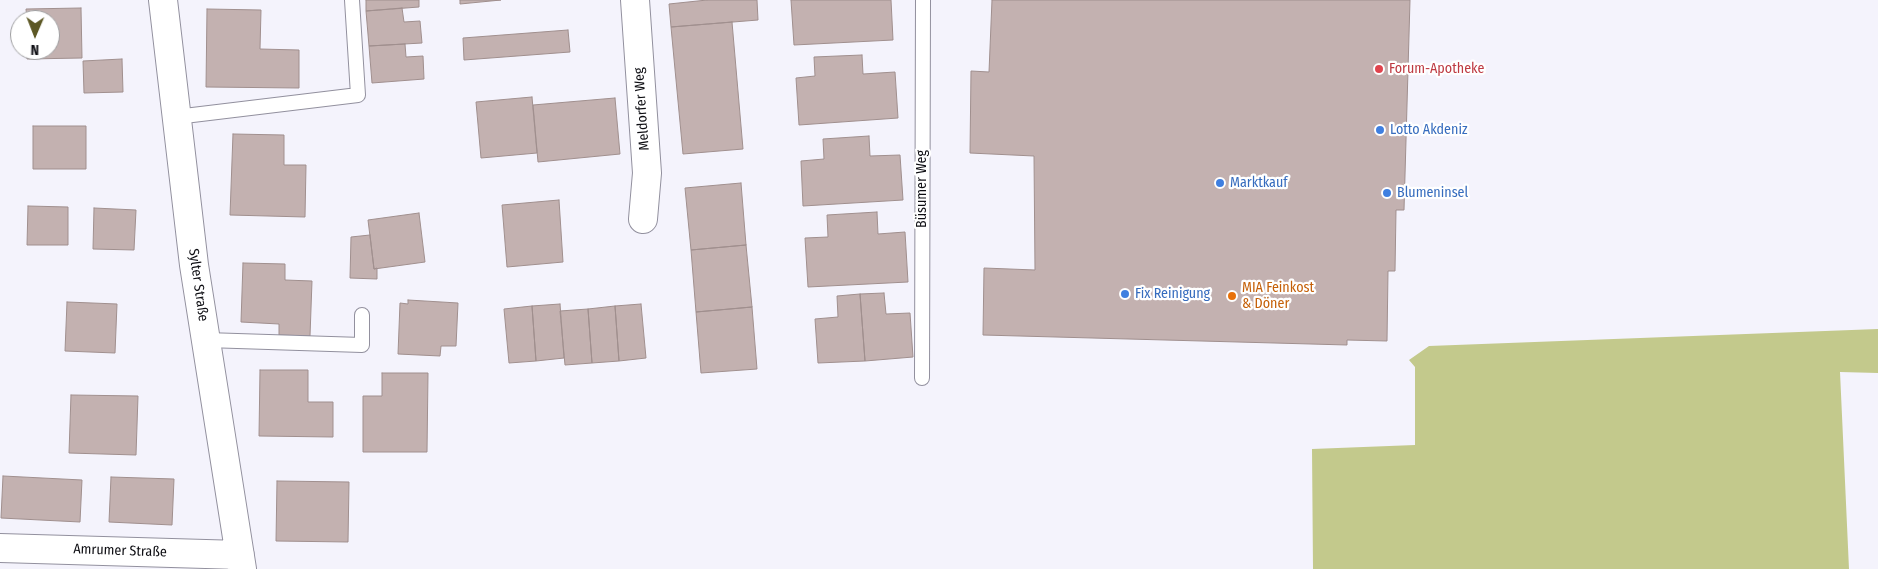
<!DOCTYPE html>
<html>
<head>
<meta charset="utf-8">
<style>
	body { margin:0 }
	#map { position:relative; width:1878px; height:569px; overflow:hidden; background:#f4f3fc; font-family:"Fira Sans Condensed",sans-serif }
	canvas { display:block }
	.north { position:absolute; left:10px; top:10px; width:50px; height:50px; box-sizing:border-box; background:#fff; border:1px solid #9e9ea0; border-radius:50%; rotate:181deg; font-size:14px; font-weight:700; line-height:20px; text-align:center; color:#0d0d12 }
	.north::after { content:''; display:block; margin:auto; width:18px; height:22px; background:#5d5825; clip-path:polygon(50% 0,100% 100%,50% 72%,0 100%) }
</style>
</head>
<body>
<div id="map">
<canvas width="1878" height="569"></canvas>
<div class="north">N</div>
</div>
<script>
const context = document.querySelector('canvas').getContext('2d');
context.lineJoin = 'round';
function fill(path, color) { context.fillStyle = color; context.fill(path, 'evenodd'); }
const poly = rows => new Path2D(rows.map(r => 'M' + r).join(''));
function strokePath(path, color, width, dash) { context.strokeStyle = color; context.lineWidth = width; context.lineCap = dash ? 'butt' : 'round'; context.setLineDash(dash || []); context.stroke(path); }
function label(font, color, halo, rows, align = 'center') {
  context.font = font + ' "Fira Sans Condensed",sans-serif'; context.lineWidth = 4.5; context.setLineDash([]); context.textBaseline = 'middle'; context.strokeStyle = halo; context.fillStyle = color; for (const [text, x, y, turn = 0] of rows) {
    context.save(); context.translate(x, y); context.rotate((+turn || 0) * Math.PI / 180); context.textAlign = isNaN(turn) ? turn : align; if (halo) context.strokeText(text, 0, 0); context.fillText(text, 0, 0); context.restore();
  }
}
fill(poly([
	[1878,329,1878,373,1840,372,1849,569,1313,569,1312,449,1415,445,1415,367,1409,360,1429,346]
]), '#c3c98c');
const building = poly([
	[366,0,419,0,419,7,366,11,366,0],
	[460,0,501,0,460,4,460,0],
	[707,0,757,0,758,20,671,27,669,4,707,0],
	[791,0,891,0,893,40,794,45,791,0],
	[992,0,1410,0,1404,210,1396,210,1395,271,1388,271,1387,341,1347,340,1347,345,983,335,984,268,1035,270,1034,156,970,153,971,71,989,72,992,0],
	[81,8,82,58,27,59,27,50,50,50,50,20,27,20,26,9,81,8],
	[402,8,404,22,420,21,422,43,369,46,366,11,402,8],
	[207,9,261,10,260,49,299,50,299,88,206,87,207,9],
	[732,22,743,149,683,154,671,27,732,22],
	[568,30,570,52,464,60,463,38,568,30],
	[405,44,406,57,423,56,424,79,372,83,369,46,405,44],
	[862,55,863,74,895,72,898,118,799,125,796,78,815,76,814,57,862,55],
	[122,59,123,92,84,93,83,61,122,59],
	[532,97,537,153,481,158,476,102,532,97],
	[615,98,620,154,538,162,533,105,615,98],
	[33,126,86,126,86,169,33,169,33,126],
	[233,134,284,135,284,165,306,165,305,217,230,215,233,134],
	[869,136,870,156,900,155,903,200,803,206,801,161,824,159,823,139,869,136],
	[741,183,746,245,691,250,685,188,741,183],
	[559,200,563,262,507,267,502,205,559,200],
	[28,206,68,207,68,245,27,245,28,206],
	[94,208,136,210,134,250,93,249,94,208],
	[877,212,878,234,905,232,908,282,808,287,805,238,828,237,827,215,877,212],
	[419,213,425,262,374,269,368,220,419,213],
	[370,235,374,269,377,268,377,279,350,278,351,237,370,235],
	[746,245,752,307,696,312,691,250,746,245],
	[243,263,285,264,285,280,312,281,310,336,279,335,279,324,241,322,243,263],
	[884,293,886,314,910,313,913,357,865,361,860,294,884,293],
	[860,294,865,361,818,363,815,319,838,317,837,296,860,294],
	[408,300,458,303,456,346,441,346,440,356,398,354,400,303,408,304,408,300],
	[67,302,117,304,115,353,65,351,67,302],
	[560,304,564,358,536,361,532,306,560,304],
	[641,304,646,358,619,361,615,306,641,304],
	[532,306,536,361,509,363,504,309,532,306],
	[615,306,619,361,592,363,588,309,615,306],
	[752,307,757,369,701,373,696,312,752,307],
	[588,309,592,363,565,365,560,311,588,309],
	[260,370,308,370,308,402,333,402,333,437,259,436,260,370],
	[382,373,428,373,427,452,363,452,363,396,382,396,382,373],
	[71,395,138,396,136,455,69,453,71,395],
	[3,476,82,480,80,522,1,518,3,476],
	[111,477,174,479,172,525,109,522,111,477],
	[277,481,349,482,348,542,276,541,277,481]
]);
fill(building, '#c3b1b0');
strokePath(building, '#a08f8e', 1);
const service = poly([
	[176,117,358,95,352,0],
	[206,340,362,345,362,315],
	[922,378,923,0]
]);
const minor = poly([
	[163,0,194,265,242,569],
	[635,0,647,173,643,219],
	[0,548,240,555]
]);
strokePath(service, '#92909e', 16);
strokePath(minor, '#92909e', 30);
strokePath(service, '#fff', 14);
strokePath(minor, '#fff', 28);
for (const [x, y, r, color] of [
	[1379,69,5,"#e0444e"],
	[1380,130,5,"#3f7fe0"],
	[1220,183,5,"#3f7fe0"],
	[1387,193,5,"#3f7fe0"],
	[1125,294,5,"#3f7fe0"],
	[1232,296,5,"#e8710a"]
]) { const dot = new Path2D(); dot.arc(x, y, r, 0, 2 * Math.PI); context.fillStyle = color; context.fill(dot); strokePath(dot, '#fff', 2); }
label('14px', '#be3a42', '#fff', [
	["Forum-Apotheke",1389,69]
], 'left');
label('14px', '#0d0d12', '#fff', [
	["Meldorfer Weg",642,109,-94],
	["Büsumer Weg",922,189,-90],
	["Sylter Straße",198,285,82],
	["Amrumer Straße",120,551,2]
]);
label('14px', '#366cbe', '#fff', [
	["Lotto Akdeniz",1390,130],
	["Marktkauf",1230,183],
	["Blumeninsel",1397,193],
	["Fix Reinigung",1135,294]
], 'left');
label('14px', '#c56008', '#fff', [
	["MIA Feinkost",1242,288],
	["& Döner",1242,304]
], 'left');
</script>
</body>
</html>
